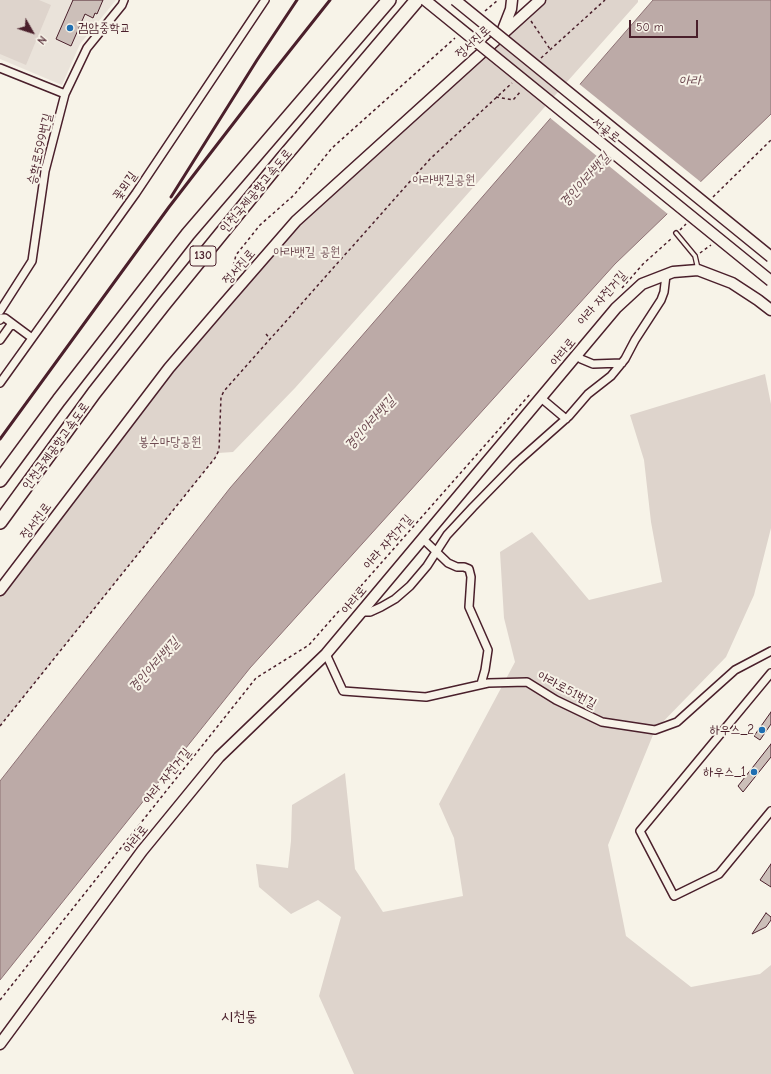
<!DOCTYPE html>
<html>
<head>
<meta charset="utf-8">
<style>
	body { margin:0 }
	#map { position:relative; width:771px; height:1074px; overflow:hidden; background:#f7f3e8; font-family:"Comic Neue",sans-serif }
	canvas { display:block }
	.north { position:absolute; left:12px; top:12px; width:40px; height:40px; -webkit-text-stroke:3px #f7f3e8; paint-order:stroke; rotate:129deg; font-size:11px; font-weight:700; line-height:16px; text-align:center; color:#4a1f2b }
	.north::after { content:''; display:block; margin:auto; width:14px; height:18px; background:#4a1f2b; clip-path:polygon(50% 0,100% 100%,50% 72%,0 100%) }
	.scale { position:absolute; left:629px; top:20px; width:69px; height:18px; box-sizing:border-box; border:2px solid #4a1f2b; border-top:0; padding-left:5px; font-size:12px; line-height:14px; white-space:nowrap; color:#4a1f2b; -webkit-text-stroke:3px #f7f3e8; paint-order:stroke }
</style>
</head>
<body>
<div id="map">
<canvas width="771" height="1074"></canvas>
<div class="north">N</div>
<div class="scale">50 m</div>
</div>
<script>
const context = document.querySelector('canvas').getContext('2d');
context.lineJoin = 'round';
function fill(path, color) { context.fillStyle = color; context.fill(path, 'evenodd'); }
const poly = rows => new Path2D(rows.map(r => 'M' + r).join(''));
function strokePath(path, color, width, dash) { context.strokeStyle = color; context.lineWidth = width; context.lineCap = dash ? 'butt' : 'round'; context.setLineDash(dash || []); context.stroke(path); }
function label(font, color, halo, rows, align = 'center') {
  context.font = font + ' "Comic Neue","Poor Story",sans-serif'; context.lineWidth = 4; context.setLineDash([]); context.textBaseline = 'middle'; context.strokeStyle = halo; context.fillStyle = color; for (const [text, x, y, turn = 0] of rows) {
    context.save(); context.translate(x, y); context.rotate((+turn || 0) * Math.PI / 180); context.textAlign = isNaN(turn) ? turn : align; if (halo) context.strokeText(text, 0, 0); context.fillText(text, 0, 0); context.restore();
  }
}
fill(poly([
	[0,0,116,0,80,44,62,85,0,59]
]), '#eae3da');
fill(poly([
	[0,0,39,0,51,5,26,65,0,54],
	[540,0,638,0,638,2,295,388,233,452,218,453,215,458,0,726,0,590,169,368,296,221],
	[765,374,771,404,771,528,754,595,726,657,655,730,608,845,626,936,691,987,760,974,771,965,771,1074,354,1074,319,996,341,917,318,900,291,914,259,887,256,864,288,868,291,841,292,805,345,773,355,869,383,912,463,896,454,838,439,804,515,662,504,618,500,552,532,532,589,600,662,582,651,522,644,460,630,415]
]), '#ded4cc');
const water = poly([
	[653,0,771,0,771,114,615,264,250,668,0,980,0,781,230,488,653,0]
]);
fill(water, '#bcaaa7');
strokePath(water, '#8e7275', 1);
fill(poly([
	[578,83,702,183,669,215,549,117]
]), '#f7f3e8');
const building = poly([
	[73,0,103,0,97,14,95,13,93,18,85,14,71,46,56,39,73,0],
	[771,712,771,724,760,740,754,736,771,712],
	[771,744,771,757,743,792,738,786,771,744],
	[771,864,771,887,760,880,771,864],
	[766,913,771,917,771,920,766,927,752,934,766,913]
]);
fill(building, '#ccbfb9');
strokePath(building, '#4a1f2b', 1);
const lane = poly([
	[676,233,695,256,698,269]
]);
const street = poly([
	[0,68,65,94],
	[0,311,32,261,45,171,65,94,87,48,122,5,124,0],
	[0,320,2,318,5,318,32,338],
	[0,340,10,326,14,325],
	[577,355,581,359,593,364,622,363],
	[0,383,136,193,265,0],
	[541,398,566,419],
	[423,539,448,563,457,567,464,567,469,569,471,577,469,607,488,650,485,670,481,684],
	[361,612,370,612,381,607,395,599,410,586,427,566,447,535,473,507,516,463,569,416,588,394,611,376,625,359,635,340,661,300,664,292,666,275],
	[326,654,343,691,426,697,488,683,527,682,556,700,602,722,655,730,677,722,735,670,771,651],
	[771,673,640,831,674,896,719,874,771,811]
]);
const secondary = poly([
	[502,32,511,9,512,0],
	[0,590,169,368,223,305,296,221,540,0],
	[0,1044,142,851,219,757,326,654,616,308,642,284,673,272,698,270,732,283,758,300,771,310]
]);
const highway = poly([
	[0,480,59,400,188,234,389,0],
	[0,522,94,393,164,304,282,159,417,0]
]);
strokePath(lane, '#4a1f2b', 6);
strokePath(street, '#4a1f2b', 10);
strokePath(secondary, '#4a1f2b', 13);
strokePath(highway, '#4a1f2b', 16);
strokePath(poly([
	[485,11,498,0],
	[531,21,550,49],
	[541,58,605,0],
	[496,97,513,100,521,91],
	[713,197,771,140],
	[680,230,686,224],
	[700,253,711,245],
	[232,271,236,255,260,225,294,195,332,148,455,38],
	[622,288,643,264,672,238],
	[266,334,270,339],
	[0,726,215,458,219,450,221,397,224,391,430,159,512,83],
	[0,1000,256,678,309,645,531,393]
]), '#4a1f2b', 1.5, [3, 3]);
strokePath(lane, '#f7f3e8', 3.5);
strokePath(street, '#f7f3e8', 7);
strokePath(secondary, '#f7f3e8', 10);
strokePath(highway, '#f7f3e8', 13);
strokePath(poly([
	[171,197,257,60,297,0],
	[0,439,169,207,273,72,330,0]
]), '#4a1f2b', 3);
const secondaryBridge = poly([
	[425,0,771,281],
	[455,0,771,257]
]);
strokePath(secondaryBridge, '#4a1f2b', 13, []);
strokePath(secondaryBridge, '#f7f3e8', 10);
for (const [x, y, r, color] of [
	[70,28,4,"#1f6fb2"],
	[762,730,4,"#1f6fb2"],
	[754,772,4,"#1f6fb2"]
]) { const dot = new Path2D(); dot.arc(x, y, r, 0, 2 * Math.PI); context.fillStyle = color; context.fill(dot); strokePath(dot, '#f7f3e8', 1.5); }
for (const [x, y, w] of [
	[203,256,26]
]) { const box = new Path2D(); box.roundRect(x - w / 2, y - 10, w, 20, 3); context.fillStyle = '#f7f3e8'; context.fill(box); strokePath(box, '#4a1f2b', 1); }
label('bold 12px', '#4a1f2b', null, [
	["130",203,256]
]);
label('13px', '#4a1f2b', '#f7f3e8', [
	["검암중학교",78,28,"left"],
	["하우스_2",754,730],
	["하우스_1",746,772]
], 'right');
label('13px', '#4a1f2b', '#f7f3e8', [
	["정서진로",473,42,-42],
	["서곶로",606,130,39],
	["승학로599번길",40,149,-77],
	["꽃뫼길",125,186,-55],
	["인천국제공항고속도로",256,191,-50],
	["정서진로",239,267,-49],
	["아라 자전거길",602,298,-49],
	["아라로",563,352,-50],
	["인천국제공항고속도로",56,446,-54],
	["정서진로",36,521,-53],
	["아라 자전거길",388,542,-49],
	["아라로",354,600,-50],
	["아라로51번길",567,690,28],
	["아라 자전거길",167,776,-51],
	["아라로",136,839,-52]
]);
label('13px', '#6f4c53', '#f7f3e8', [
	["아라뱃길공원",444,180],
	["아라뱃길 공원",307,252],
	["봉수마당공원",170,442]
]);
label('italic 14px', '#6c4950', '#f7f3e8', [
	["아라",690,81],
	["경인아라뱃길",585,180,-48],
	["경인아라뱃길",370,423,-48],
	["경인아라뱃길",154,665,-48]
]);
label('15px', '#4a1f2b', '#f7f3e8', [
	["시천동",239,1017]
]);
</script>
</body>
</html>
